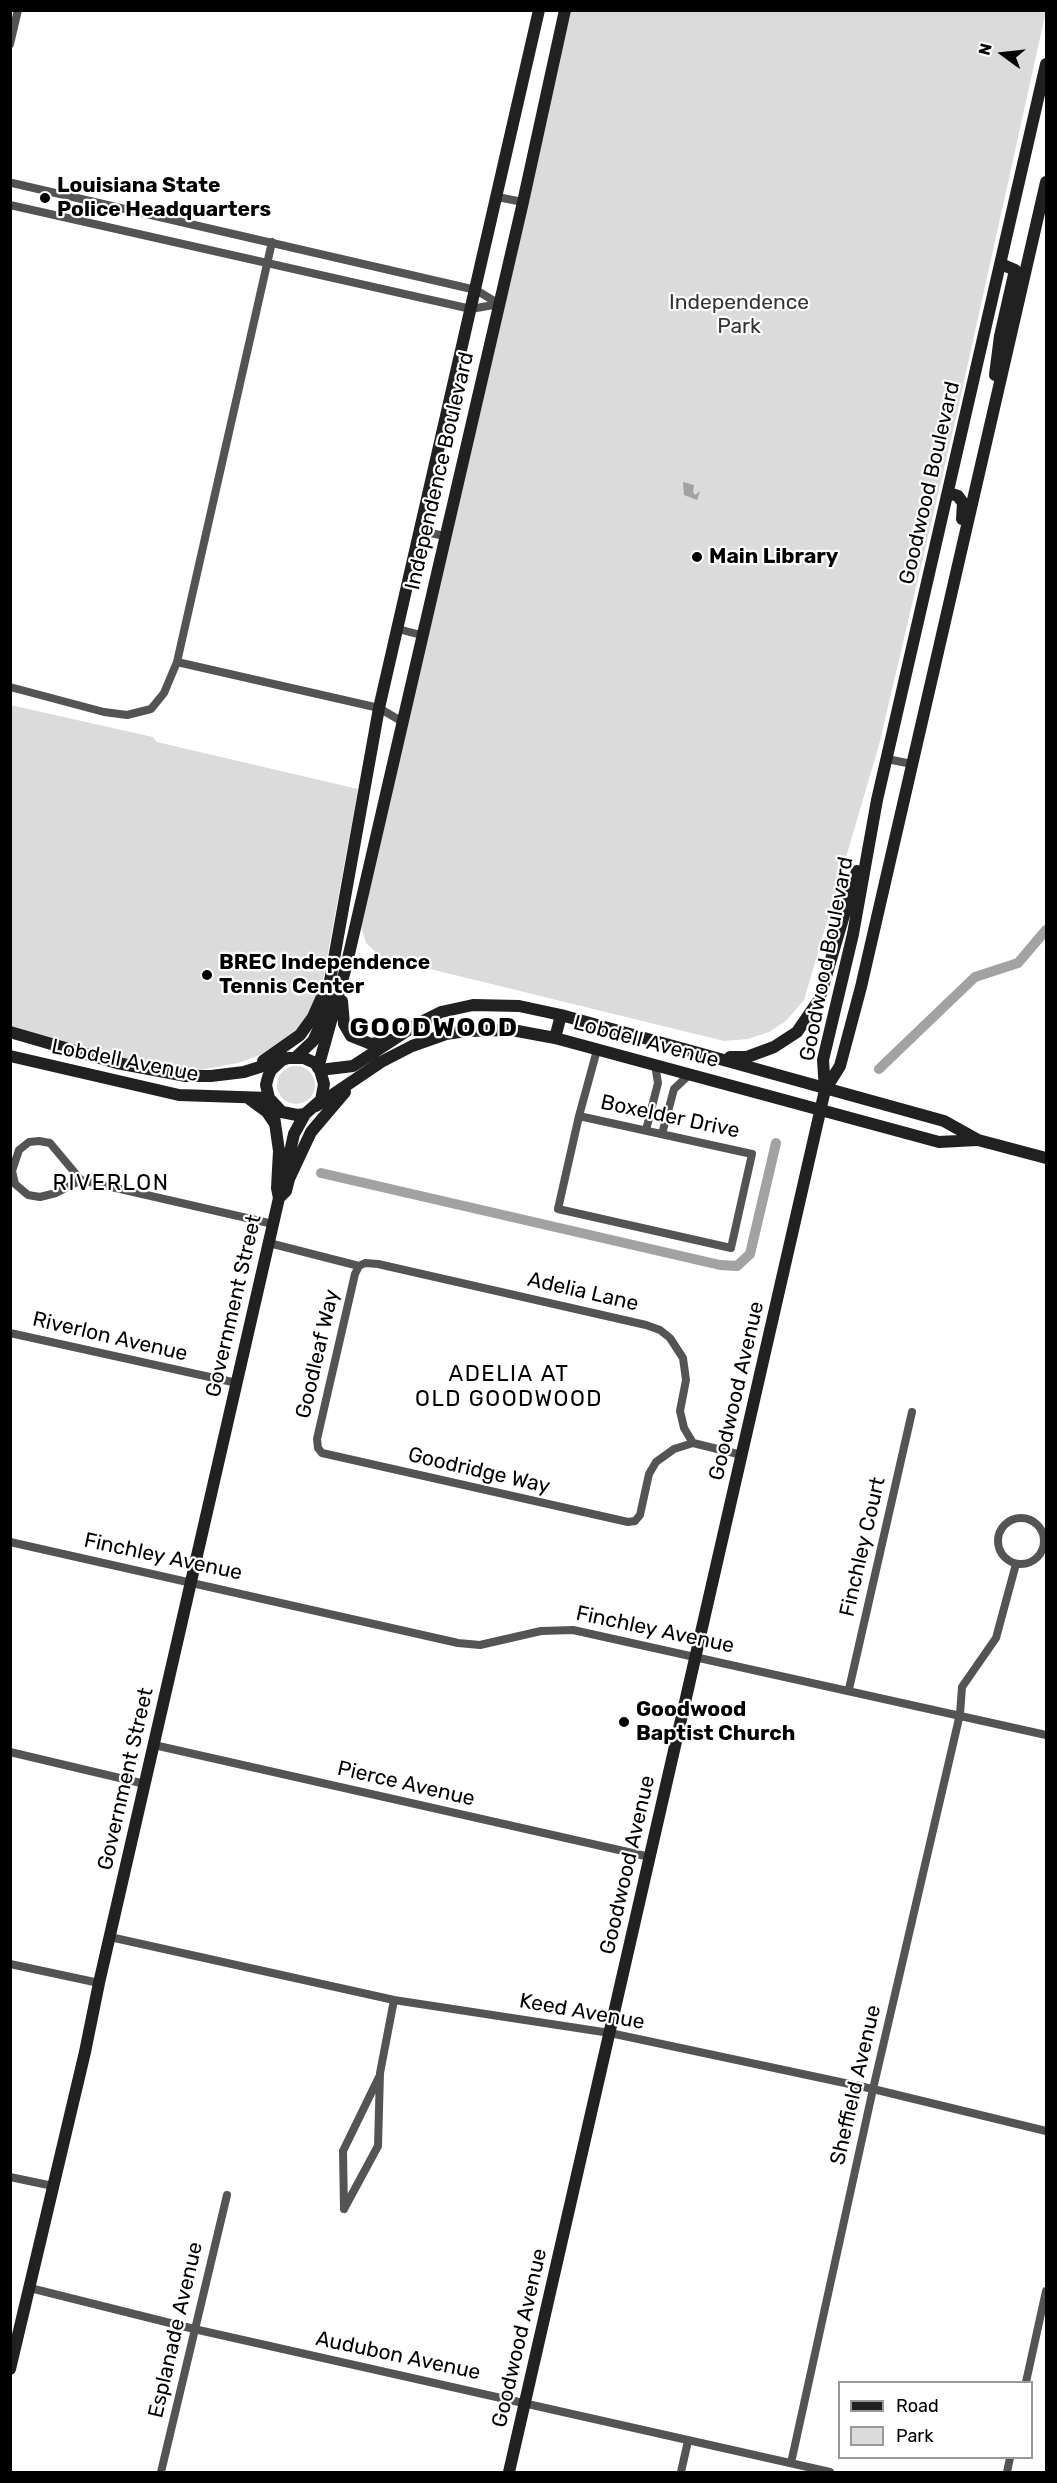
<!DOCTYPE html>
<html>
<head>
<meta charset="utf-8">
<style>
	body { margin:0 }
	#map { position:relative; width:1057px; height:2483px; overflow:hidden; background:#fff; font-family:Rubik,sans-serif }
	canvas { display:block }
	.frame { position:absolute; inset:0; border:12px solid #000; pointer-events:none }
	.legend { position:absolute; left:838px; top:2381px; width:195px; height:78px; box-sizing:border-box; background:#fff; border:2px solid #999; margin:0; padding:8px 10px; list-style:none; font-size:18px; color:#000 }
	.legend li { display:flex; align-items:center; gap:12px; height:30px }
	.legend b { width:30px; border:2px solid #999 }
	.north { position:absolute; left:973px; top:24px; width:60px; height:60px; -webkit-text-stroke:4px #fff; paint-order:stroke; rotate:285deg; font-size:16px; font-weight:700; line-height:24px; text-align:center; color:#000 }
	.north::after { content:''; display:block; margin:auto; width:21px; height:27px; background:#000; clip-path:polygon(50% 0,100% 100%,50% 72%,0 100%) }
</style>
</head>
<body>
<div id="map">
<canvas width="1057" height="2483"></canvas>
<div class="frame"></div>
<ul class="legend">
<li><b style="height:8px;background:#212121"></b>Road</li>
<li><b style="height:16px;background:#dbdbdb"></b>Park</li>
</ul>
<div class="north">N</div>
</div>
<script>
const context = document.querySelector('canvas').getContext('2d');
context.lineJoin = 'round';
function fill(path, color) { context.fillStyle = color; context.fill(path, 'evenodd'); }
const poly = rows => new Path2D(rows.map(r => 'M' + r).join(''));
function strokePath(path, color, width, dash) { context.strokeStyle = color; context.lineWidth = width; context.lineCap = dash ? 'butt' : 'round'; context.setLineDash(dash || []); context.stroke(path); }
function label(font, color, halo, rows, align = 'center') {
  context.font = font + ' Rubik,sans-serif'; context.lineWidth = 4.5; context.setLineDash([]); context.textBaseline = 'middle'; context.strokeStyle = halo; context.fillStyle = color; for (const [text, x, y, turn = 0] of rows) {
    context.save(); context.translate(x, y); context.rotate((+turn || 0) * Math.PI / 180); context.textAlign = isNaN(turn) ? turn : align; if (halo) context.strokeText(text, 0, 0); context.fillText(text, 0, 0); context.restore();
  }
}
fill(poly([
	[567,11,1046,11,957,413,879,745,804,1000,786,1021,769,1032,748,1039,724,1041,381,957,366,943,361,926],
	[10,705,153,737,157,742,358,789,323,980,317,1002,298,1030,280,1045,260,1055,238,1063,195,1071,159,1070,11,1028],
	'277 1085a19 19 0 1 1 38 0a19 19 0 1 1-38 0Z'
]), '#dbdbdb');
fill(poly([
	[683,482,694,485,693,492,695,495,700,491,697,500,684,495]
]), '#a2a2a2');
strokePath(poly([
	[879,1069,975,977,1018,963,1046,930],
	[321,1173,720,1265,737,1266,750,1254,776,1143]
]), '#a2a2a2', 10);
strokePath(poly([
	[10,44,18,10],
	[497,197,523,202],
	[10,205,471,309,499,304,476,290,12,183],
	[420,531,445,536],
	[398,629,421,635],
	[177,662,379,708,401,721],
	[10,687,104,712,127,715,151,709,164,693,177,662,272,242],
	[887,759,912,764],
	[579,1116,752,1154,731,1248,558,1209,579,1116,597,1050],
	[646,1130,658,1083,655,1065],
	[662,1134,674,1089,690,1074],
	[81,1180,50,1143,39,1141,29,1142,19,1150,12,1171,15,1184,28,1195,40,1197,56,1193,81,1180,273,1224],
	[269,1243,359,1266,365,1263,378,1264,646,1325,660,1330,670,1338,683,1358,686,1380,680,1411,684,1428,693,1443,674,1449,656,1462,649,1474,640,1515,635,1521,628,1522,322,1453,318,1448,317,1439,355,1274,359,1266],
	[10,1333,237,1383],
	[693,1443,742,1455],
	'998 1541a23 23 0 1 1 46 0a23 23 0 1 1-46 0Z',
	[10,1542,458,1643,480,1645,541,1631,573,1630,1046,1735],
	[849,1689,912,1412],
	[154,1745,650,1857],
	[10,1752,145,1784],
	[110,1937,394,2000,610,2033,873,2089,1046,2131],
	[10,1964,99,1983],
	[10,2177,53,2186],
	[344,2209,378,2146,380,2073,394,2000],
	[344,2209,343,2151,379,2077],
	[30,2288,194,2329,830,2472],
	[1026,2382,1046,2291],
	[791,2463,873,2089,960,1714,962,1687,996,1638,1016,1564],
	[161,2472,227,2195],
	[681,2472,688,2441],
	[1007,2472,1010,2458]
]), '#545454', 8);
strokePath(poly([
	[995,375,1000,336,1015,270,1001,264],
	[949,493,958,496,963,503,962,519],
	[342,1001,344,1024,351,1036,371,1044,390,1040],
	[10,1032,117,1063,186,1076,211,1076,244,1072,288,1058,304,1058,315,1063,320,1070,324,1084,321,1100,305,1114,297,1115,282,1112,269,1098,266,1085,268,1077,271,1070,282,1060],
	[555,1038,561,1015],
	[10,1056,179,1095,269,1098],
	[296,1057,313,1041,323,1020,379,708,539,10],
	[730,1057,747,1057,774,1047,797,1032,819,1000,857,871],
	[263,1061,300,1035,313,1017,321,999],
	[318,1068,346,967,523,202,565,10],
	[320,1070,353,1066,419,1023,441,1012,473,1005,519,1006,561,1015,944,1121,978,1140,1046,1158],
	[825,1090,840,1066,861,987,1046,182],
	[248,1098,267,1112,275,1124],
	[316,1106,381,1062,412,1046,446,1034,466,1031,512,1030,555,1038,939,1142,977,1140],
	[289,1179,311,1132,345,1092],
	[279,1198,286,1191,289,1179,290,1152,294,1134,305,1114],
	[10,2369,85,2052,99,1983,279,1198,277,1188,279,1151,272,1102],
	[509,2472,825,1090,823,1060,853,934,877,800,1046,64]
]), '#212121', 12);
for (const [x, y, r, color] of [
	[45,198,6,"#000"],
	[697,557,6,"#000"],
	[207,975,6,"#000"],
	[624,1722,6,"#000"]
]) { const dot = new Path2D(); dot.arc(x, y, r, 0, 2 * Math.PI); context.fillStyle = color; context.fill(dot); strokePath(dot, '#fff', 2); }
label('bold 21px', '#000', '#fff', [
	["Louisiana State",57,186],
	["Police Headquarters",57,210],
	["Main Library",709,557],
	["BREC Independence",219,963],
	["Tennis Center",219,987],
	["Goodwood",636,1710],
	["Baptist Church",636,1734]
], 'left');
label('21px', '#323232', '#fff', [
	["Independence",739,303],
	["Park",739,327]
]);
label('21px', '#000', '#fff', [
	["Independence Boulevard",440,471,-77],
	["Goodwood Boulevard",930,483,-77],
	["Goodwood Boulevard",827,959,-79],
	["Lobdell Avenue",646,1042,15],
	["Lobdell Avenue",125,1061,11],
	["Boxelder Drive",670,1117,12],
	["Adelia Lane",583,1292,13],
	["Government Street",234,1306,-77],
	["Riverlon Avenue",110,1337,13],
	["Goodleaf Way",318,1354,-77],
	["Goodwood Avenue",737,1391,-77],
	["Goodridge Way",479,1471,13],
	["Finchley Court",863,1547,-77],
	["Finchley Avenue",163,1557,12],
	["Finchley Avenue",655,1630,12],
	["Government Street",126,1779,-77],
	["Pierce Avenue",406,1784,13],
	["Goodwood Avenue",628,1865,-77],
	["Keed Avenue",582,2012,10],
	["Sheffield Avenue",856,2085,-77],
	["Esplanade Avenue",176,2330,-77],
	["Goodwood Avenue",520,2338,-77],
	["Audubon Avenue",398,2356,12]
]);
context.letterSpacing = '1.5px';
label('22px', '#000', '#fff', [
	["RIVERLON",111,1184],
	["ADELIA AT",509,1375],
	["OLD GOODWOOD",509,1400]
]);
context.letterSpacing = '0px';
context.letterSpacing = '1.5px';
label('bold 27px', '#000', '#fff', [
	["GOODWOOD",434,1028]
]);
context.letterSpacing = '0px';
</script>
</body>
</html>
